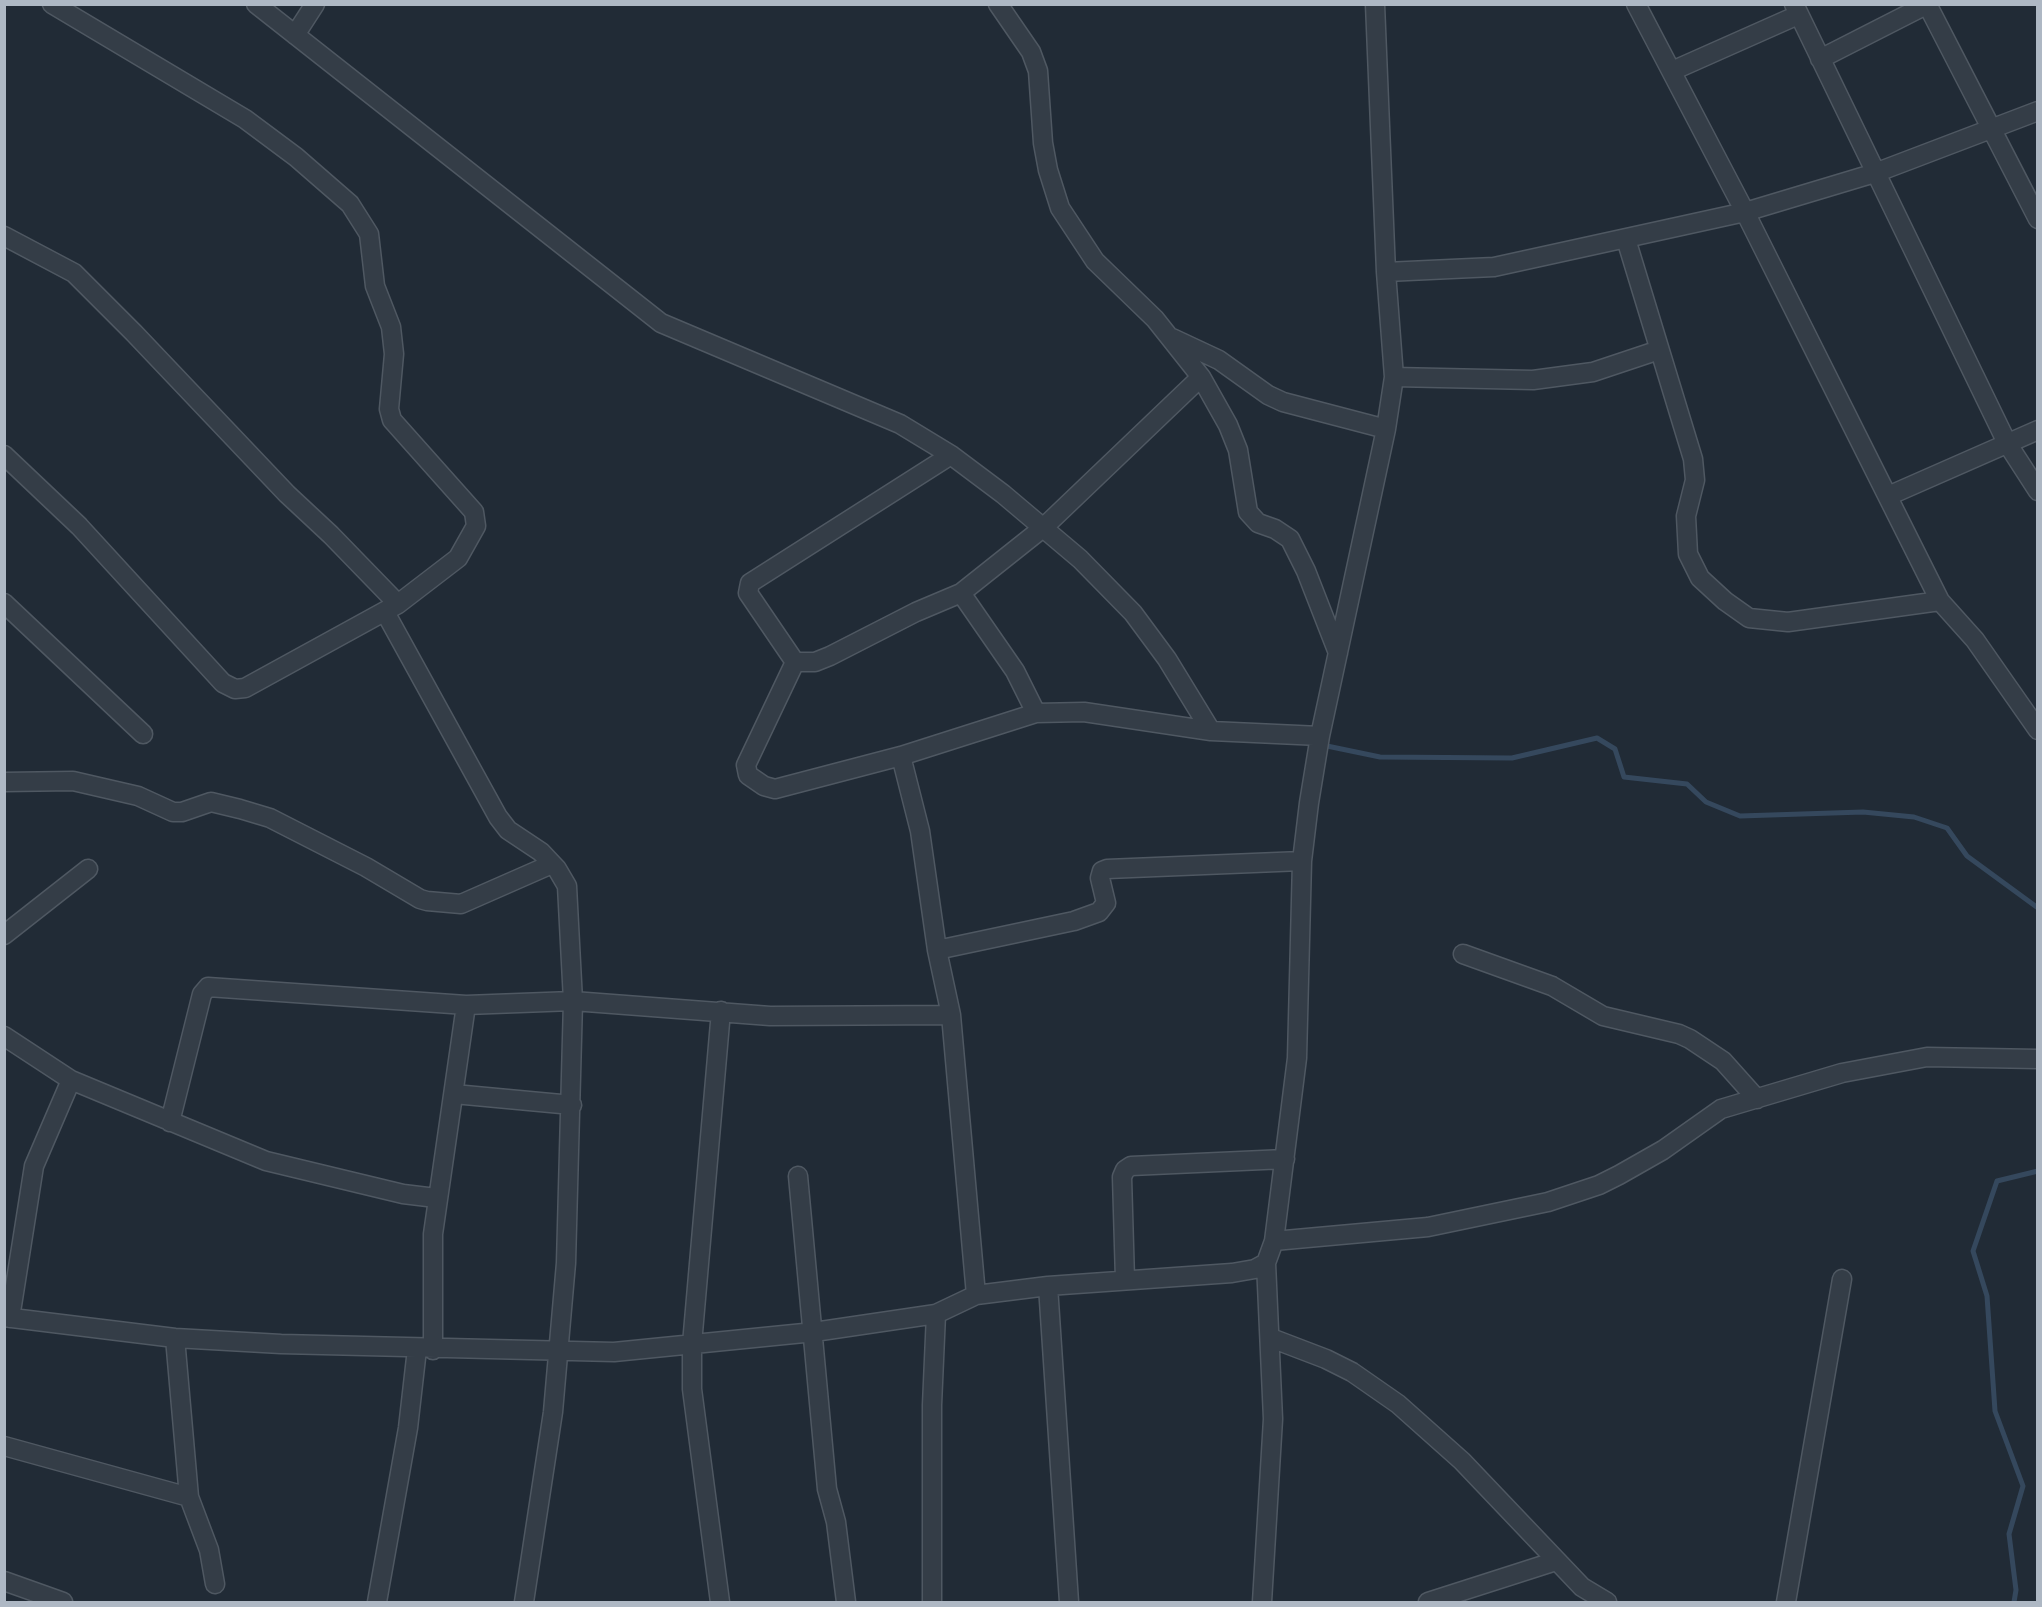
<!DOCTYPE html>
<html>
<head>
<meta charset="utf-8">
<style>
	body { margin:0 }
	#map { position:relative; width:2042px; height:1607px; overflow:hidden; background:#212b36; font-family:"Source Sans 3",sans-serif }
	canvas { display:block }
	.frame { position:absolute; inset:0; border:6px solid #aeb8c4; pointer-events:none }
</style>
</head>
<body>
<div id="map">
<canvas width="2042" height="1607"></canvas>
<div class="frame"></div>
</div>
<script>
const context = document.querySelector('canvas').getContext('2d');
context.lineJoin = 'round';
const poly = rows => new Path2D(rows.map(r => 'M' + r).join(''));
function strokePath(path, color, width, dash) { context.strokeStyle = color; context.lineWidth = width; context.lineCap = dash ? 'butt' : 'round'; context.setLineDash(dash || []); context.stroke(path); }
strokePath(poly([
	[1327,746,1380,757,1512,758,1597,738,1615,749,1624,777,1687,784,1706,802,1740,816,1863,812,1914,817,1947,828,1967,856,2038,908],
	[2014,1602,2016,1590,2009,1534,2023,1486,1995,1411,1987,1296,1973,1251,1997,1181,2038,1171]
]), '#35485d', 5);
const minor = poly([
	[256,4,661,323,900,424,951,455,1003,494,1080,559,1133,613,1167,659,1211,731],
	[998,4,1031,52,1038,71,1043,143,1048,170,1060,208,1095,261,1155,319,1201,377,1228,425,1238,450,1248,512,1258,523,1275,529,1290,539,1306,571,1338,653],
	[1636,4,1745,212,1940,601,1975,640,2038,730],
	[1794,4,2007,443,2038,491],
	[1927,4,2038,219],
	[295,35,315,4],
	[1820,59,1928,4],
	[1672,71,1798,15],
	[4,236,74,273,134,333,287,494,331,535,398,604],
	[1626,239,1693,459,1695,480,1686,516,1688,554,1700,578,1725,601,1749,618,1788,622,1940,601],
	[1386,272,1494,267,1745,212,1875,173,2038,111],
	[1172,338,1219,360,1268,395,1283,402,1386,429],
	[1394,377,1533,380,1593,372,1659,350],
	[4,455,79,526,223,683,235,689,245,688,398,604,458,558,476,526,474,512,392,420,389,409,394,354,391,327,375,286,369,234,350,204,296,157,245,119,52,4],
	[1888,496,2038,430],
	[961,593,1015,671,1036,713],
	[4,603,143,734],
	[385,612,498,817,508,830,541,852,557,869,567,886,573,1001,566,1263,553,1412,524,1602],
	[795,662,746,765,748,775,764,786,775,789,901,756,1036,713,1084,712,1211,731,1320,736],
	[795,662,815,662,830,656,916,612,961,593,1044,527,1201,377],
	[795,662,748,593,750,583,951,455],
	[901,756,920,831,937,950,951,1015,976,1295],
	[4,782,73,781,138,796,173,812,182,812,211,802,240,809,270,818,366,867,420,899,427,901,461,904,552,864],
	[4,935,88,869],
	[937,950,1074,921,1099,912,1106,903,1100,878,1102,871,1107,869,1302,861],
	[1463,954,1552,986,1603,1016,1679,1034,1690,1039,1723,1061,1757,1099],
	[4,1036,71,1080,266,1161,403,1194,436,1198],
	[454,1094,572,1105],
	[170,1122,202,994,208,987,466,1005,573,1001,770,1016,951,1015],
	[798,1176,827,1489,836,1522,846,1602],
	[1274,1241,1428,1227,1548,1202,1599,1185,1619,1175,1663,1150,1721,1109,1842,1073,1927,1057,2038,1059],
	[1125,1280,1122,1177,1125,1170,1131,1166,1285,1159],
	[1048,1286,1069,1602],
	[4,1317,175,1338,281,1344,614,1352,814,1332,936,1314,976,1295,1048,1286,1232,1273,1255,1269,1266,1263,1274,1241,1297,1058,1302,861,1309,803,1320,736,1386,429,1394,377,1386,272,1375,4],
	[10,1318,34,1166,71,1080],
	[175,1338,189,1497,209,1550,215,1584],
	[1271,1338,1326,1359,1352,1372,1398,1404,1462,1461,1582,1587,1607,1602],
	[433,1350,433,1234,466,1005],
	[4,1446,189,1497],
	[4,1581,63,1602],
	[377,1602,408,1428,417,1349],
	[720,1602,692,1389,692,1344,721,1011],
	[932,1602,932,1405,936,1314],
	[1262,1602,1273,1419,1266,1263],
	[1428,1602,1556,1561],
	[1786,1602,1842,1279]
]);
strokePath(minor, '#4f5862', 21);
strokePath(minor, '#343d47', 18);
</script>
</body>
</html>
